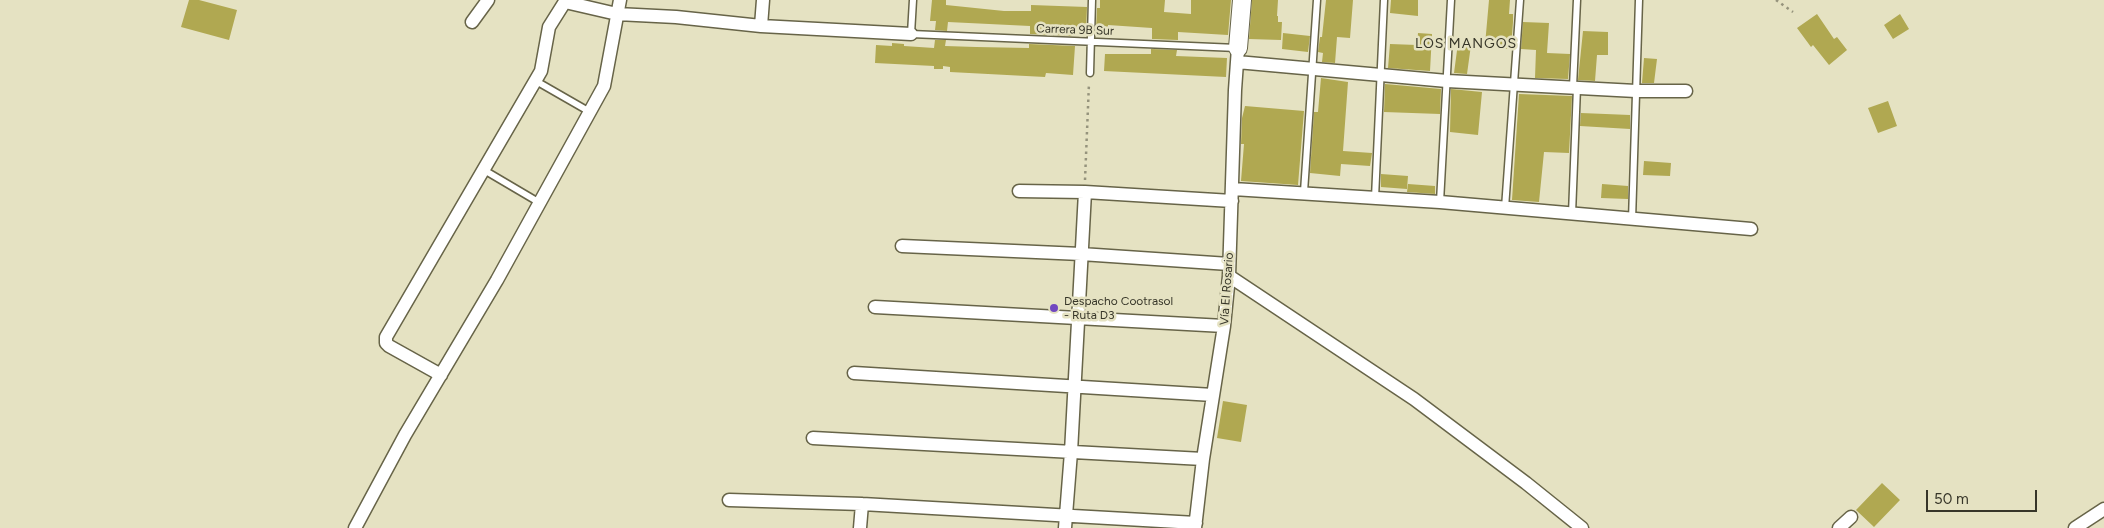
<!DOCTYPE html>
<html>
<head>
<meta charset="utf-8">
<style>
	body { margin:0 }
	#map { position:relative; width:2104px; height:528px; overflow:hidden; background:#e5e2c2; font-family:Figtree,sans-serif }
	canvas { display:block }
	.scale { position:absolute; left:1926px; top:490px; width:111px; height:22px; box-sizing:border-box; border:2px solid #373629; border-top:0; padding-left:6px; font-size:15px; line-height:18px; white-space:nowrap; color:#373629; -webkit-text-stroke:4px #e5e2c2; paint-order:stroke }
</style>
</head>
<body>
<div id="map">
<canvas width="2104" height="528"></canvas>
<div class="scale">50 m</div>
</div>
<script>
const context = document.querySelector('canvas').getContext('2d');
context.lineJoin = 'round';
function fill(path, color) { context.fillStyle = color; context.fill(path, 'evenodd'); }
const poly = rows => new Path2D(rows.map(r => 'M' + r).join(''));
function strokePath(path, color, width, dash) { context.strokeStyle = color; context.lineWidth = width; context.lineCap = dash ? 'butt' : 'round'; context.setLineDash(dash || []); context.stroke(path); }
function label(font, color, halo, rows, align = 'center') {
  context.font = font + ' Figtree,sans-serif'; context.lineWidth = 5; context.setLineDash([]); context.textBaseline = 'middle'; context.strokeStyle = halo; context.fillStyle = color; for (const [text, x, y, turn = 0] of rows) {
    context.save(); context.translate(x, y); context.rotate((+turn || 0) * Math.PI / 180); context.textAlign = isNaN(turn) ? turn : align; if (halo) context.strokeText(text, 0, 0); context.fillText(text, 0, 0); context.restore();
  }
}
fill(poly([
	[189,0,199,0,237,10,229,40,181,27],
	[932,0,946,0,946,5,1004,11,1031,11,1031,5,1087,7,1086,30,1076,30,1075,36,1030,34,1030,26,948,22,947,31,935,30,936,21,930,21],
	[1100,0,1165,0,1164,12,1191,14,1191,0,1231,0,1228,35,1178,32,1178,40,1152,39,1152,28,1108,25,1108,31,1096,30,1097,8,1100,8],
	[1252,0,1278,0,1277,16,1278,16,1278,22,1282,22,1281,40,1249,39],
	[1326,0,1353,0,1350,38,1337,37,1335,63,1322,62,1323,53,1318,52,1320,37,1322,37],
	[1391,0,1418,0,1418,16,1390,13],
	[1489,0,1510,0,1509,14,1513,14,1513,22,1511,49,1501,49,1501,46,1485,45],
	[1817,14,1834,39,1837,37,1847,50,1829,65,1813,45,1811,47,1797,28],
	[1900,14,1909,29,1893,39,1884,25],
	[1523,22,1549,23,1547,53,1570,54,1568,79,1535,78,1536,50,1521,49],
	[1583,31,1608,32,1608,55,1597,55,1595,81,1578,80],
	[1283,33,1310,36,1308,52,1282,49],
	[1418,33,1432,34,1430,71,1388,68,1390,44,1417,45],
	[935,40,946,40,945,46,976,47,1029,48,1029,44,1075,46,1073,75,1046,73,1045,77,950,72,950,67,943,66,943,69,934,69,934,66,875,63,876,45,892,46,892,43,904,44,904,46,934,48],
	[1458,43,1471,45,1467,74,1454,73],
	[1151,49,1177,50,1176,56,1227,58,1226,77,1104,71,1105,54,1151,54],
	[1644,58,1657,59,1654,83,1642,83],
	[1321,78,1348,82,1343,151,1372,153,1370,166,1341,164,1340,176,1310,173,1314,112,1318,112],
	[1385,84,1441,89,1440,114,1384,112],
	[1451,89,1482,92,1478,135,1450,132],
	[1519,94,1572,96,1569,153,1544,152,1539,202,1512,200],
	[1888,101,1897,126,1878,133,1868,108],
	[1245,106,1304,111,1298,185,1241,181,1244,144,1241,144,1242,118],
	[1581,113,1630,115,1630,129,1580,126],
	[1644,161,1671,163,1670,176,1643,175],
	[1381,174,1408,176,1407,189,1381,187],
	[1408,184,1435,186,1435,194,1407,192],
	[1602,184,1628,186,1628,199,1601,198],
	[1223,401,1247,405,1241,442,1217,438],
	[1882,483,1900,500,1874,527,1856,510]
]), '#b0a851');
const lane = poly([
	[913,0,911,34,1237,48],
	[1090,73,1092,0],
	[536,81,590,112],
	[1573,87,1577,0],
	[484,170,540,203],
	[1304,192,1317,0],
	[1375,198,1384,0],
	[1440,202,1451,0],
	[1505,208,1520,0],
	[1572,214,1577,87],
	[1632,220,1639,0]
]);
const street = poly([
	[565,2,617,14,676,17,761,26,911,34],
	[472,22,488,0],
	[761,26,763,0],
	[1237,62,1447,81,1636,91,1686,91],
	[1233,189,1440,202,1751,229],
	[1019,191,1085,192,1232,201],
	[902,246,1081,254,1229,264],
	[1229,276,1414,399,1526,483,1582,528],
	[875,307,1224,326],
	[854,373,1213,395],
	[441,375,389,346,386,343,386,337,541,71,549,27,566,0],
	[813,438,1203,459],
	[729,500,862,504,1196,523],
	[355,528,405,435,497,280,604,86,620,0],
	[860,528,862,504],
	[1065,528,1071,452,1085,192],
	[1195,528,1203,459,1224,326,1229,276,1235,90,1238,48],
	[1839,528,1851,517],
	[2075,528,2104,509]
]);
const secondary = poly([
	[1238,48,1242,0]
]);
strokePath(lane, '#676448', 9);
strokePath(street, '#676448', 15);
strokePath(secondary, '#676448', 20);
strokePath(poly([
	[1776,0,1793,12],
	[1085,180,1089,83]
]), '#95937c', 2.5, [2.5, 4]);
strokePath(lane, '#fff', 6);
strokePath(street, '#fff', 12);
strokePath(secondary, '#fff', 18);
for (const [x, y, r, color] of [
	[1054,308,5,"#7148c0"]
]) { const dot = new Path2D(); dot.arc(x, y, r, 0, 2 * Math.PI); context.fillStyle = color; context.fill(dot); strokePath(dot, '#e5e2c2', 2); }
label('12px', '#373629', '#e5e2c2', [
	["Carrera 9B Sur",1075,30,2],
	["Vía El Rosario",1227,289,-86]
]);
label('12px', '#373629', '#e5e2c2', [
	["Despacho Cootrasol",1064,301],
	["- Ruta D3",1064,315]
], 'left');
context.letterSpacing = '1px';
label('14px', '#373629', '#e5e2c2', [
	["LOS MANGOS",1466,44]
]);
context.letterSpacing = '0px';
</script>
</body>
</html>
